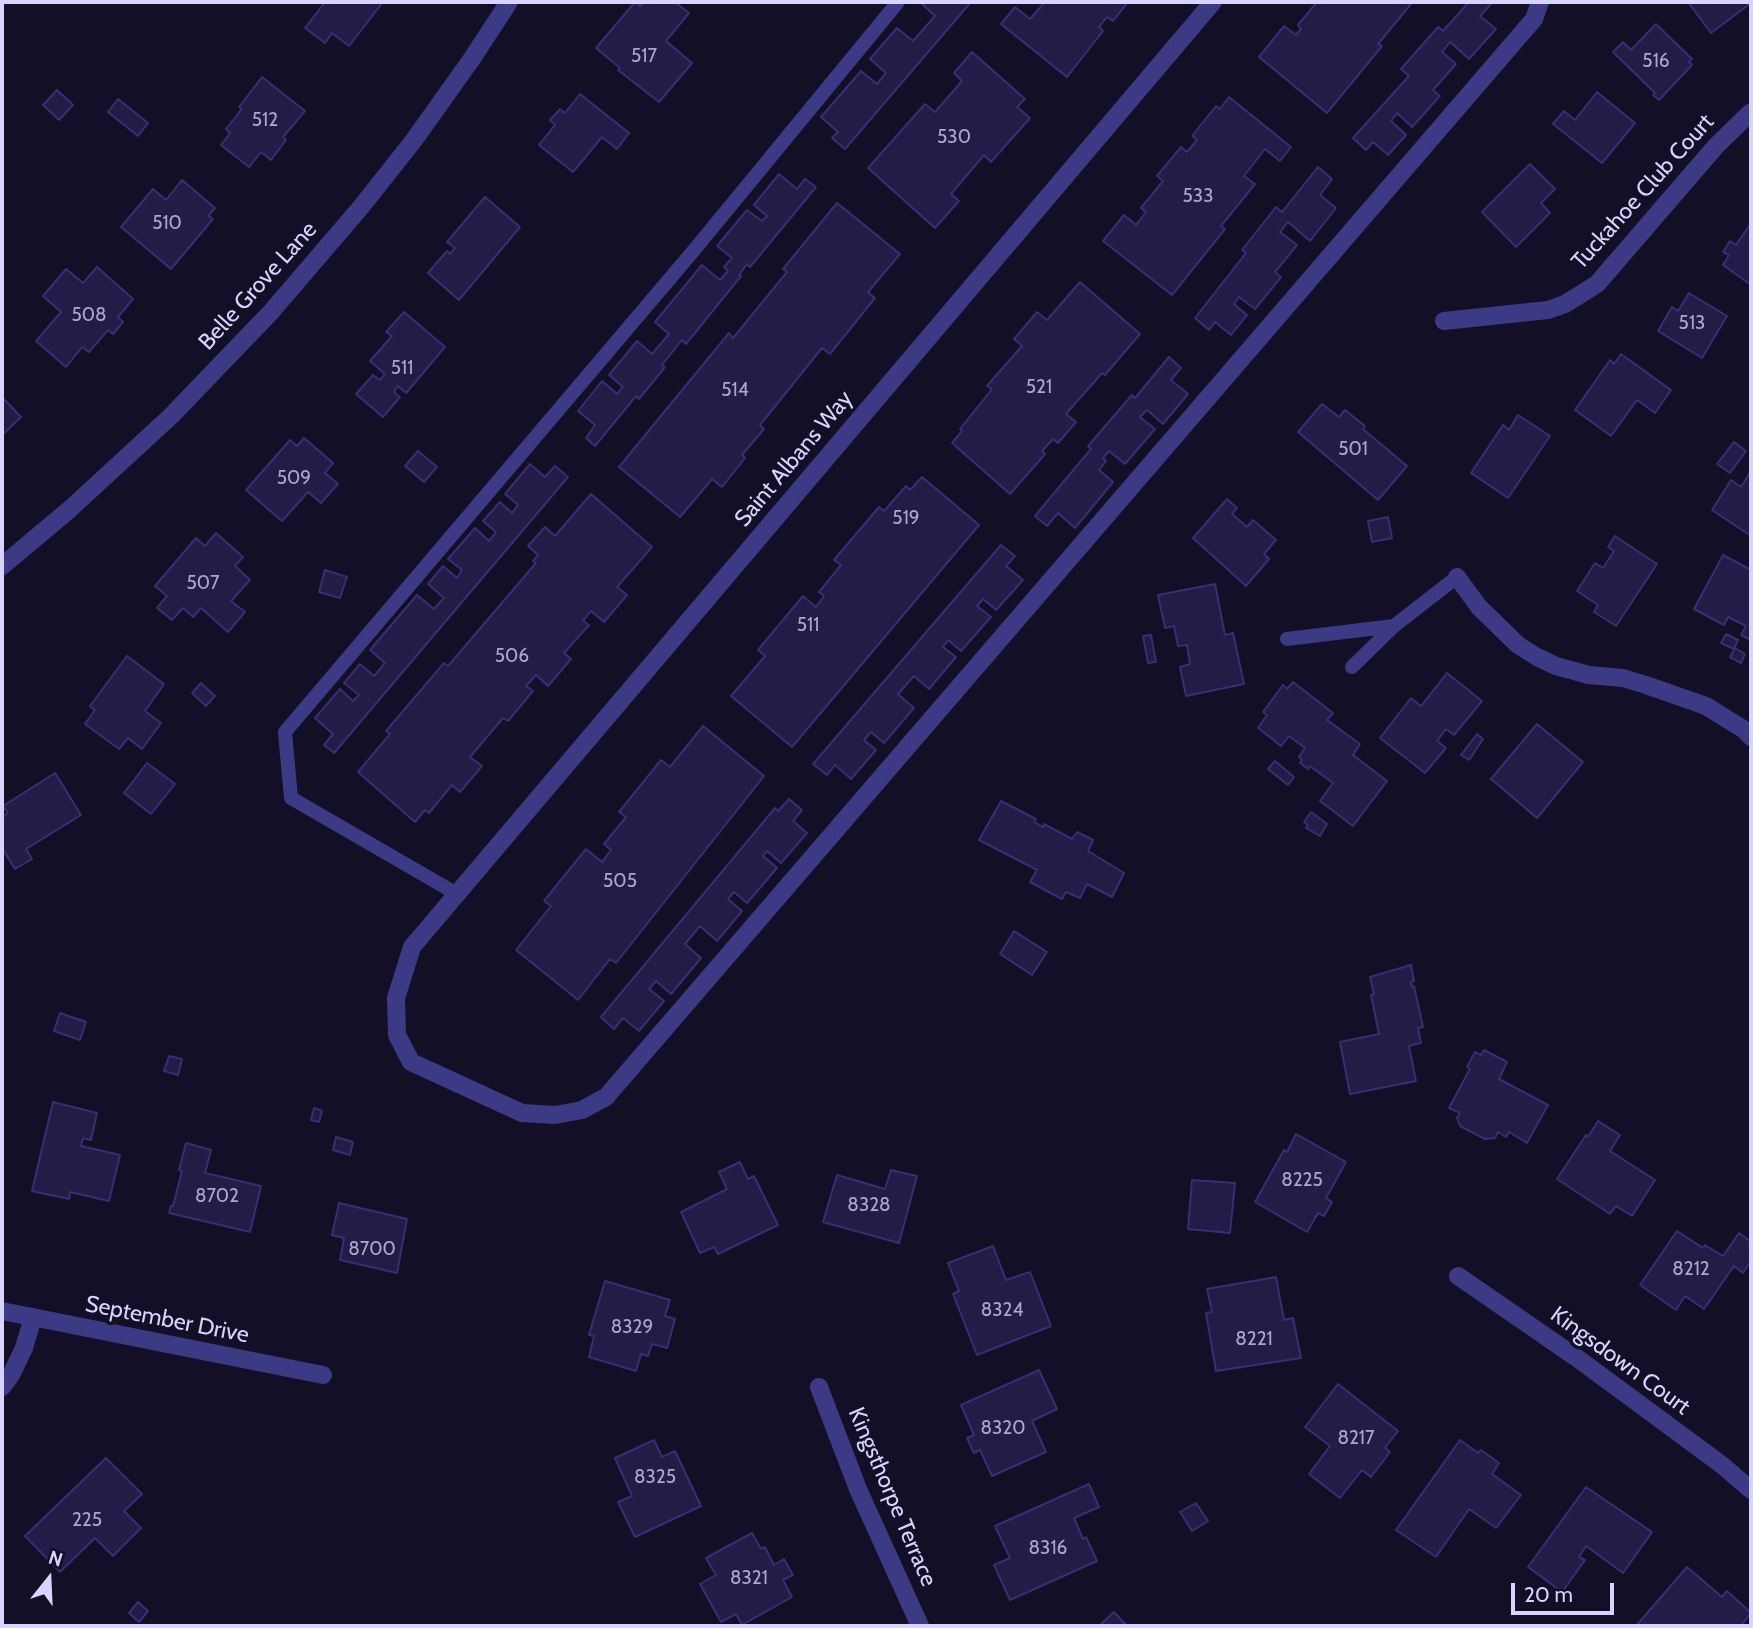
<!DOCTYPE html>
<html>
<head>
<meta charset="utf-8">
<style>
	body { margin:0 }
	#map { position:relative; width:1753px; height:1628px; overflow:hidden; background:#130f26; font-family:Cabin,sans-serif }
	canvas { display:block }
	.frame { position:absolute; inset:0; border:4px solid #d9d4ff; pointer-events:none }
	.north { position:absolute; left:14px; top:1544px; width:70px; height:70px; -webkit-text-stroke:5px #130f26; paint-order:stroke; rotate:18deg; font-size:19px; font-weight:700; line-height:28px; text-align:center; color:#d9d4ff }
	.north::after { content:''; display:block; margin:auto; width:24px; height:32px; background:#d9d4ff; clip-path:polygon(50% 0,100% 100%,50% 72%,0 100%) }
	.scale { position:absolute; left:1511px; top:1583px; width:103px; height:32px; box-sizing:border-box; border:4px solid #d9d4ff; border-top:0; padding-left:9px; font-size:21px; line-height:24px; white-space:nowrap; color:#d9d4ff; -webkit-text-stroke:5px #130f26; paint-order:stroke }
</style>
</head>
<body>
<div id="map">
<canvas width="1753" height="1628"></canvas>
<div class="frame"></div>
<div class="north">N</div>
<div class="scale">20 m</div>
</div>
<script>
const context = document.querySelector('canvas').getContext('2d');
context.lineJoin = 'round';
function fill(path, color) { context.fillStyle = color; context.fill(path, 'evenodd'); }
const poly = rows => new Path2D(rows.map(r => 'M' + r).join(''));
function strokePath(path, color, width, dash) { context.strokeStyle = color; context.lineWidth = width; context.lineCap = dash ? 'butt' : 'round'; context.setLineDash(dash || []); context.stroke(path); }
function label(font, color, halo, rows, align = 'center') {
  context.font = font + ' Cabin,sans-serif'; context.lineWidth = 7; context.setLineDash([]); context.textBaseline = 'middle'; context.strokeStyle = halo; context.fillStyle = color; for (const [text, x, y, turn = 0] of rows) {
    context.save(); context.translate(x, y); context.rotate((+turn || 0) * Math.PI / 180); context.textAlign = isNaN(turn) ? turn : align; if (halo) context.strokeText(text, 0, 0); context.fillText(text, 0, 0); context.restore();
  }
}
const building = poly([
	[325,2,383,2,349,46,332,33,325,43,305,28,325,2],
	[635,2,640,6,644,2,675,2,689,13,666,41,692,63,659,102,618,70,620,68,596,48,635,2],
	[920,2,971,2,845,149,832,138,838,132,821,117,861,71,877,84,886,73,870,59,897,28,913,41,935,16,920,2],
	[1045,2,1128,2,1113,21,1107,17,1099,27,1103,31,1067,77,1001,24,1015,7,1030,19,1045,2],
	[1317,2,1408,2,1411,4,1378,44,1382,46,1327,113,1259,57,1284,26,1296,35,1301,29,1298,25,1317,2],
	[1469,2,1493,2,1480,16,1496,29,1469,59,1450,42,1442,52,1456,64,1433,90,1440,96,1412,127,1397,113,1391,121,1406,135,1388,155,1373,142,1366,150,1353,138,1409,76,1401,69,1438,27,1443,31,1469,2],
	[1688,2,1751,2,1751,3,1711,33,1688,2],
	[1656,24,1692,59,1689,62,1692,65,1659,100,1653,95,1655,93,1613,52,1623,42,1631,50,1656,24],
	[972,52,1025,99,1017,107,1030,118,991,162,984,155,951,194,959,201,935,228,868,168,925,104,935,112,962,81,954,73,972,52],
	[262,77,305,111,283,137,286,140,271,160,261,152,249,167,221,145,230,133,226,129,242,109,239,107,262,77],
	[57,90,73,105,59,120,43,105,57,90],
	[1597,92,1635,123,1602,163,1553,124,1564,111,1575,120,1597,92],
	[580,94,629,133,617,149,602,137,573,172,539,145,555,125,550,120,560,109,565,113,580,94],
	[1229,97,1291,147,1280,161,1265,149,1244,176,1255,184,1221,226,1225,229,1172,295,1103,241,1124,215,1136,225,1146,212,1141,208,1163,181,1157,176,1181,147,1187,152,1197,140,1192,136,1216,106,1220,109,1229,97],
	[118,99,148,123,138,136,108,112,118,99],
	[1530,164,1555,189,1541,203,1550,213,1516,247,1482,212,1530,164],
	[1318,167,1332,179,1320,195,1336,208,1310,241,1288,222,1280,232,1297,245,1275,272,1281,277,1255,309,1239,297,1234,304,1247,315,1231,335,1215,322,1209,330,1195,318,1246,253,1242,250,1276,207,1282,212,1318,167],
	[779,174,797,189,805,179,816,187,750,267,747,264,739,275,741,276,686,344,682,340,662,365,665,367,639,399,636,396,595,446,586,438,595,425,578,411,602,381,617,394,623,387,609,375,637,341,652,354,669,334,655,322,702,265,720,280,728,271,724,267,732,258,717,246,747,210,762,221,767,216,754,205,779,174],
	[182,180,215,208,208,216,213,219,171,269,121,227,153,189,166,200,182,180],
	[485,197,520,227,459,300,428,273,447,251,450,254,455,248,447,242,485,197],
	[837,203,900,254,868,292,875,298,830,354,822,348,760,425,764,429,742,455,745,458,722,487,712,479,680,517,619,467,729,333,733,338,787,272,783,269,837,203],
	[1751,223,1751,285,1723,265,1729,255,1723,252,1730,241,1736,245,1751,223],
	[97,267,133,299,118,317,123,322,113,334,108,330,89,352,82,347,66,367,36,341,61,312,43,296,66,269,83,283,97,267],
	[1080,282,1140,334,1105,375,1102,373,1066,414,1076,422,1058,443,1053,439,1042,451,1045,454,1010,494,952,443,962,431,960,429,992,389,987,386,1022,346,1014,339,1037,312,1047,320,1080,282],
	[1689,293,1727,316,1702,358,1658,331,1672,307,1678,311,1689,293],
	[404,312,445,347,406,393,398,386,394,392,400,397,383,417,356,394,373,375,380,380,385,374,370,361,392,336,386,332,404,312],
	[1621,354,1671,390,1655,413,1637,400,1611,436,1575,410,1610,360,1614,364,1621,354],
	[1169,357,1181,368,1171,380,1188,394,1163,424,1147,410,1140,417,1155,429,1125,464,1109,451,1103,458,1106,461,1099,470,1113,482,1075,528,1058,513,1047,526,1035,516,1091,449,1088,446,1132,395,1135,398,1169,357],
	[2,397,21,417,2,435,2,397],
	[1322,404,1339,417,1345,410,1365,426,1363,429,1407,466,1378,500,1298,432,1322,404],
	[1518,415,1550,436,1508,498,1471,473,1503,425,1509,430,1518,415],
	[304,438,333,463,325,473,338,484,321,503,308,492,282,521,246,490,290,440,297,446,304,438],
	[1734,442,1746,451,1730,473,1717,464,1734,442],
	[418,451,437,467,424,482,405,466,418,451],
	[530,464,545,477,555,466,568,477,334,753,324,745,333,734,315,718,340,689,353,701,359,695,344,683,360,664,374,676,385,663,370,650,417,595,434,609,444,598,428,584,443,566,457,578,462,570,448,559,475,528,489,541,496,532,483,521,500,502,512,513,518,505,505,494,530,464],
	[1751,471,1751,536,1712,510,1731,480,1741,487,1751,471],
	[922,477,979,525,792,747,731,696,765,656,758,650,803,596,816,607,824,596,819,592,841,565,834,560,879,507,884,511,906,486,910,490,922,477],
	[591,494,652,547,617,587,627,595,604,622,591,611,583,621,589,625,564,653,571,659,548,686,536,675,526,686,533,691,508,721,503,718,470,757,482,766,460,792,452,785,429,813,425,810,415,822,358,772,390,734,386,731,444,663,448,666,536,563,533,561,538,555,528,546,545,527,555,536,591,494],
	[1227,499,1237,508,1232,514,1247,527,1253,520,1276,540,1264,554,1269,559,1246,586,1193,538,1227,499],
	[1388,517,1392,538,1372,542,1368,521,1388,517],
	[216,533,243,557,235,566,250,580,231,601,245,612,228,632,201,608,193,617,183,608,172,620,157,608,167,596,155,586,196,538,205,546,216,533],
	[1615,536,1657,564,1616,626,1594,612,1598,605,1577,591,1595,563,1603,568,1614,551,1608,547,1615,536],
	[1001,545,1015,556,1006,566,1023,580,996,610,983,599,977,606,991,617,961,651,948,640,943,647,956,657,929,689,914,676,898,694,914,708,884,743,871,732,864,740,876,750,851,779,835,765,827,775,813,764,1001,545],
	[1723,555,1751,570,1751,640,1741,635,1746,626,1728,617,1724,625,1694,609,1723,555],
	[325,570,347,577,340,598,319,592,325,570],
	[1215,584,1225,635,1233,633,1244,684,1186,696,1180,667,1190,664,1187,645,1178,646,1174,626,1165,628,1158,595,1215,584],
	[1726,634,1738,640,1734,649,1721,643,1726,634],
	[1151,635,1156,662,1148,663,1143,636,1151,635],
	[1735,648,1745,654,1741,663,1730,657,1735,648],
	[127,656,164,684,145,711,161,723,142,749,128,738,119,749,85,724,95,710,90,706,127,656],
	[1447,673,1482,701,1454,735,1446,729,1437,741,1446,748,1425,773,1380,738,1411,698,1421,706,1447,673],
	[1293,682,1333,713,1327,720,1360,744,1353,755,1387,781,1353,826,1320,801,1333,783,1310,766,1308,769,1300,763,1302,760,1299,757,1305,748,1289,736,1281,746,1258,728,1267,715,1263,712,1283,685,1287,689,1293,682],
	[201,683,215,696,206,706,192,693,201,683],
	[1537,724,1583,762,1537,818,1491,779,1537,724],
	[703,726,764,776,616,963,610,959,578,1000,516,950,551,906,544,901,586,849,602,862,611,850,604,844,626,817,619,812,661,760,670,767,703,726],
	[1477,734,1483,739,1469,760,1461,755,1477,734],
	[1275,761,1294,777,1288,785,1268,769,1275,761],
	[147,763,175,784,151,814,124,793,147,763],
	[55,773,81,815,26,849,32,859,15,869,2,848,2,818,8,813,3,806,55,773],
	[789,799,802,810,793,821,807,833,781,863,767,851,763,856,777,868,747,903,734,892,728,899,742,911,717,941,700,926,685,944,701,958,671,994,656,981,649,989,664,1001,639,1031,623,1018,614,1029,601,1017,775,808,778,811,789,799],
	[1001,801,1036,819,1034,822,1043,827,1044,824,1072,839,1077,832,1093,840,1088,851,1124,873,1112,897,1087,884,1080,898,1066,892,1062,899,1030,882,1037,870,979,840,1001,801],
	[1311,812,1327,824,1320,836,1306,828,1308,825,1304,822,1311,812],
	[1014,931,1047,952,1032,975,1000,954,1014,931],
	[1411,965,1414,981,1411,982,1412,987,1414,986,1423,1027,1418,1028,1421,1043,1409,1046,1416,1081,1350,1094,1340,1042,1379,1034,1371,995,1374,994,1370,977,1411,965],
	[60,1013,86,1022,80,1040,54,1031,60,1013],
	[1484,1050,1507,1062,1499,1079,1548,1105,1527,1143,1509,1132,1506,1137,1498,1132,1495,1138,1485,1139,1460,1126,1457,1118,1460,1113,1449,1108,1470,1069,1467,1067,1475,1052,1481,1055,1484,1050],
	[169,1056,182,1059,178,1075,164,1071,169,1056],
	[53,1102,97,1113,91,1140,83,1138,81,1146,120,1155,109,1201,70,1192,69,1199,32,1191,53,1102],
	[314,1108,322,1111,319,1122,311,1120,314,1108],
	[1598,1121,1620,1135,1610,1151,1655,1180,1632,1216,1616,1206,1610,1214,1557,1179,1586,1135,1588,1137,1598,1121],
	[1296,1134,1346,1162,1326,1198,1332,1202,1324,1216,1318,1213,1307,1232,1255,1202,1284,1150,1287,1152,1296,1134],
	[336,1137,353,1142,350,1155,333,1150,336,1137],
	[186,1143,211,1150,205,1173,261,1186,250,1232,169,1213,171,1206,173,1206,182,1171,179,1170,186,1143],
	[740,1162,748,1179,754,1176,778,1225,718,1254,714,1247,700,1253,681,1212,727,1189,719,1172,740,1162],
	[891,1170,917,1176,899,1243,823,1222,837,1175,885,1189,891,1170],
	[1192,1180,1235,1183,1230,1233,1188,1229,1192,1180],
	[339,1203,407,1219,397,1273,340,1260,344,1238,332,1235,339,1203],
	[1677,1231,1703,1248,1705,1245,1723,1256,1739,1233,1751,1242,1751,1261,1743,1273,1734,1266,1704,1309,1685,1296,1676,1310,1640,1285,1677,1231],
	[993,1246,1006,1280,1030,1272,1051,1326,977,1355,953,1294,959,1291,948,1263,993,1246],
	[1276,1277,1284,1320,1293,1318,1301,1358,1216,1371,1206,1313,1212,1312,1207,1289,1276,1277],
	[605,1281,670,1300,665,1316,675,1319,667,1348,652,1344,648,1356,641,1354,636,1371,589,1357,594,1336,589,1335,605,1281],
	[1039,1370,1057,1409,1032,1421,1046,1452,992,1476,980,1450,974,1453,967,1438,974,1435,961,1405,1039,1370],
	[1338,1384,1398,1431,1385,1448,1390,1452,1371,1477,1362,1470,1340,1498,1309,1474,1330,1446,1305,1427,1338,1384],
	[654,1440,662,1457,675,1451,701,1506,635,1537,618,1502,632,1496,615,1458,654,1440],
	[1460,1440,1478,1453,1481,1450,1499,1463,1492,1474,1521,1495,1496,1528,1469,1509,1436,1557,1396,1530,1460,1440],
	[106,1458,142,1494,124,1511,141,1528,113,1556,95,1538,60,1572,25,1536,106,1458],
	[1089,1484,1099,1507,1074,1518,1083,1539,1086,1537,1097,1561,1010,1600,994,1565,1010,1558,995,1526,1089,1484],
	[1586,1487,1652,1532,1623,1573,1586,1546,1579,1557,1585,1560,1562,1592,1528,1567,1586,1487],
	[1196,1503,1208,1521,1192,1531,1180,1512,1196,1503],
	[752,1533,761,1549,765,1547,774,1565,784,1559,793,1575,783,1580,792,1597,742,1625,736,1614,721,1622,700,1584,716,1575,706,1558,752,1533],
	[1687,1567,1722,1597,1727,1591,1751,1613,1741,1626,1636,1626,1687,1567],
	[138,1602,148,1611,139,1622,129,1613,138,1602],
	[1114,1612,1127,1626,1099,1626,1114,1612]
]);
fill(building, '#241b47');
strokePath(building, '#3b2d73', 2);
strokePath(poly([
	[1287,639,1394,626],
	[1352,667,1394,626,1457,577],
	[457,894,291,798,285,732,695,249,898,2]
]), '#3d3a85', 14);
strokePath(poly([
	[1213,2,412,947,396,998,397,1035,411,1062,522,1113,555,1115,582,1110,606,1097,1534,19,1540,2],
	[1444,321,1548,310,1565,304,1597,284,1716,146,1751,112],
	[2,566,70,509,171,416,271,312,361,207,414,140,471,60,509,2],
	[1457,577,1479,607,1518,645,1537,657,1556,666,1589,675,1623,678,1646,685,1706,706,1743,729,1751,737],
	[1458,1276,1577,1358,1722,1465,1751,1490],
	[2,1311,323,1375],
	[2,1387,11,1375,24,1348,33,1317],
	[819,1387,858,1489,920,1626]
]), '#3d3a85', 18);
label('19px', '#aca6d1', null, [
	["517",644,56],
	["516",1656,61],
	["512",265,120],
	["530",954,137],
	["533",1198,196],
	["510",167,223],
	["508",89,315],
	["513",1692,323],
	["511",402,368],
	["521",1039,387],
	["514",735,390],
	["501",1353,449],
	["509",294,478],
	["519",906,518],
	["507",203,583],
	["511",808,625],
	["506",512,656],
	["505",620,881],
	["8225",1302,1180],
	["8702",217,1196],
	["8328",869,1205],
	["8700",372,1249],
	["8212",1691,1269],
	["8324",1002,1310],
	["8329",632,1327],
	["8221",1254,1339],
	["8320",1003,1428],
	["8217",1356,1438],
	["8325",655,1477],
	["225",87,1520],
	["8316",1048,1548],
	["8321",749,1578]
]);
label('23px', '#d9d4ff', '#130f26', [
	["Tuckahoe Club Court",1643,192,-48],
	["Belle Grove Lane",258,286,-48],
	["Saint Albans Way",794,459,-50],
	["September Drive",167,1320,11],
	["Kingsdown Court",1620,1361,36],
	["Kingsthorpe Terrace",892,1497,67]
]);
</script>
</body>
</html>
